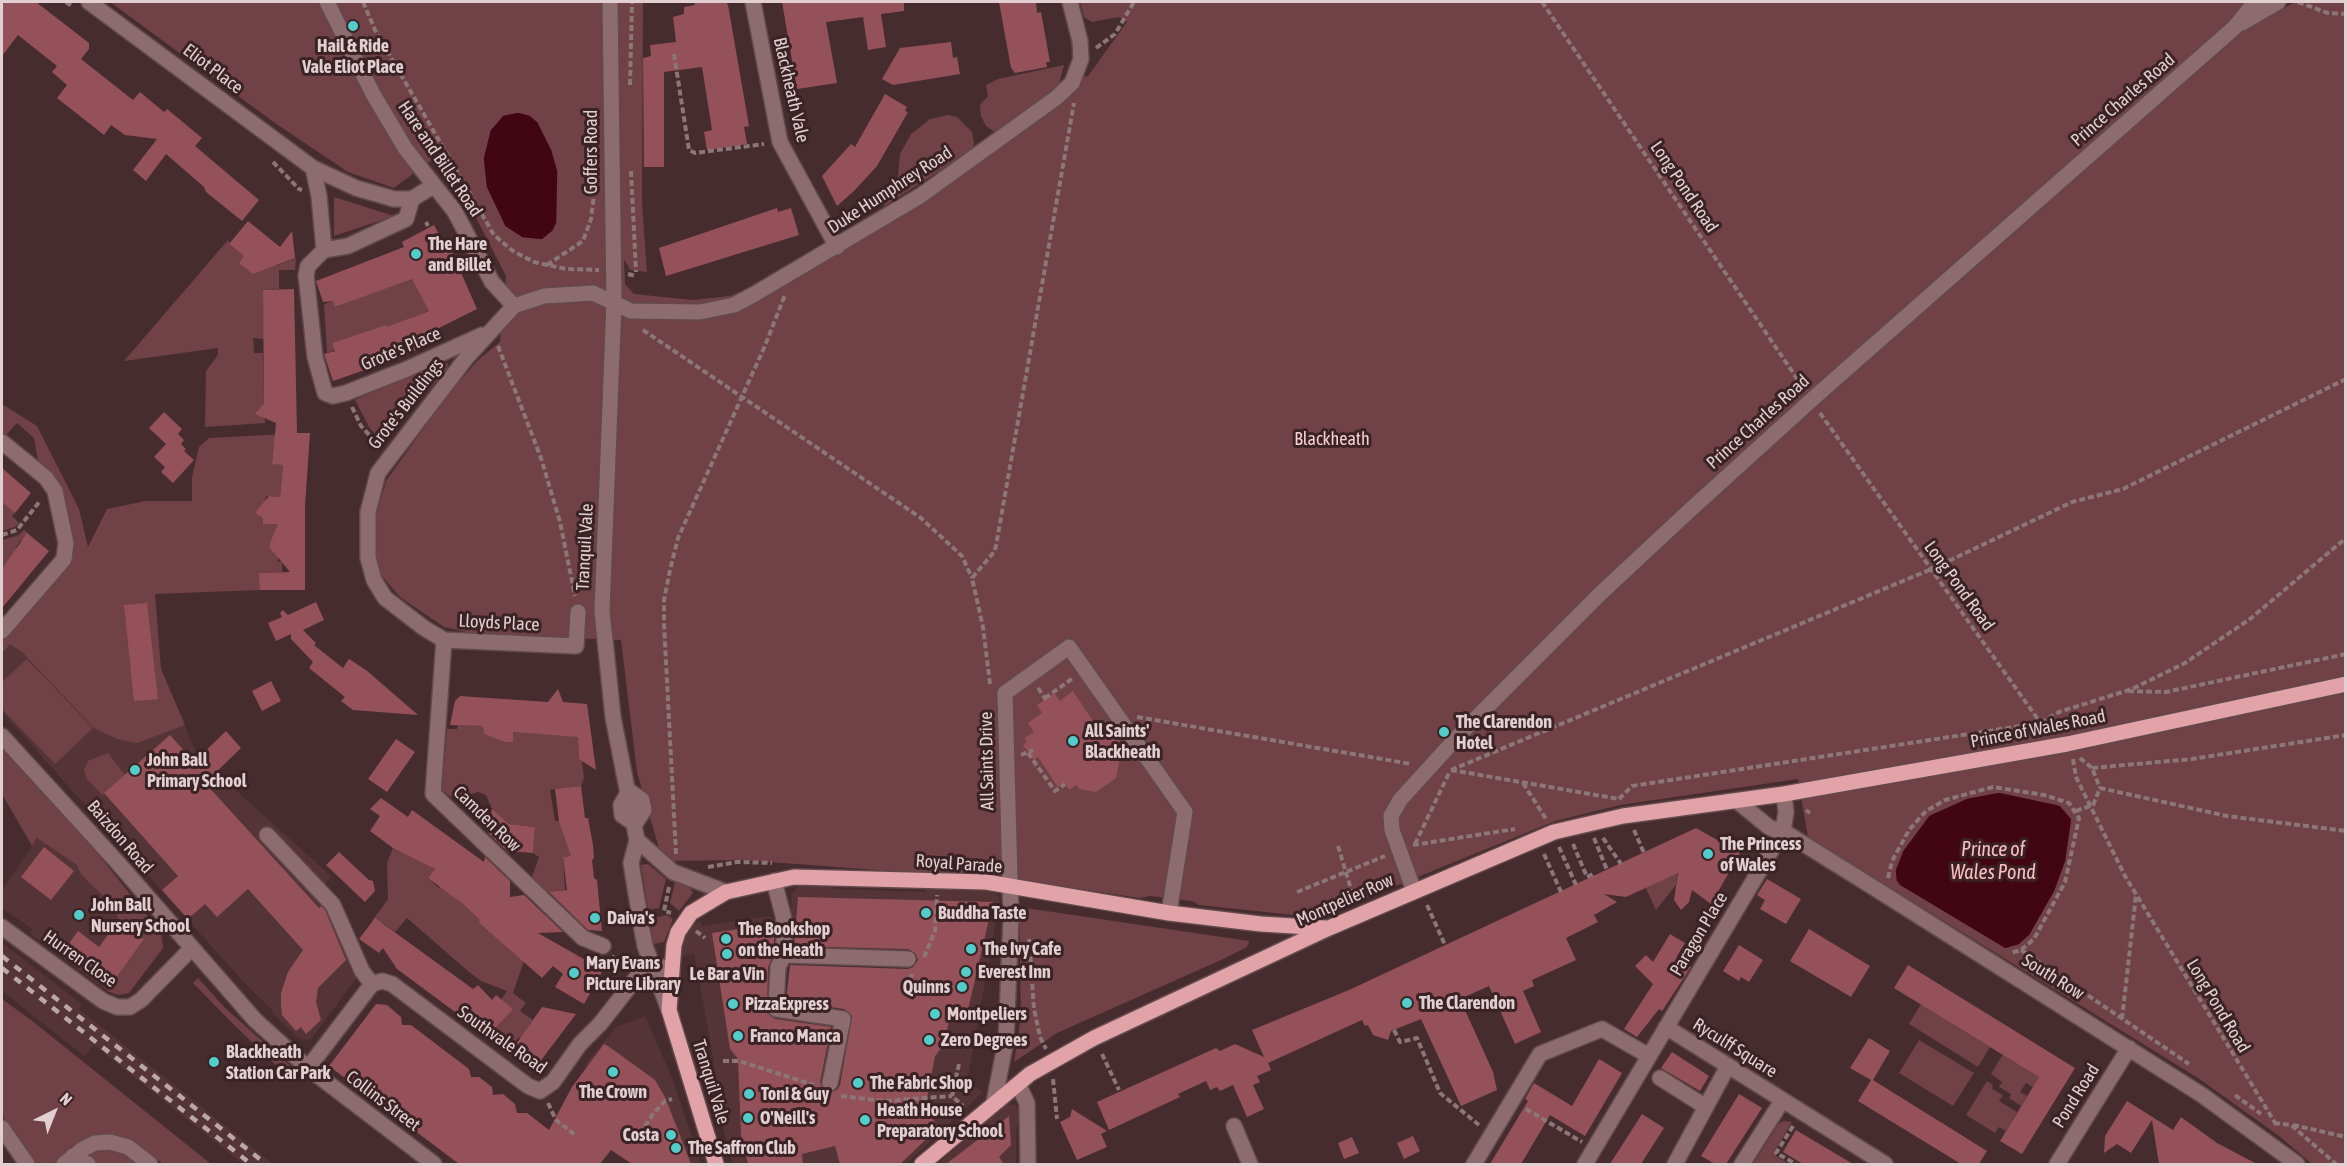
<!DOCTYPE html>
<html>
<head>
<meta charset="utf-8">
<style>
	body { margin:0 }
	#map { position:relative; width:2347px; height:1166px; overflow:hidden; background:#462c2f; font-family:"Asap Condensed",sans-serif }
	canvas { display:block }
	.frame { position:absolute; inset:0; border:3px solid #e1cfd1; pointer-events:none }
	.north { position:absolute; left:24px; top:1082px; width:60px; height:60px; -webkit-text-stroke:4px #3b2225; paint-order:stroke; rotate:43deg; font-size:16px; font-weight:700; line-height:24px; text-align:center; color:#e1cfd1 }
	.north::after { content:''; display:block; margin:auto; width:21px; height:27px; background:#e1cfd1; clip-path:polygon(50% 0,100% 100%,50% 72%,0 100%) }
</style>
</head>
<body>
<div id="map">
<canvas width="2347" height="1166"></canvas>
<div class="frame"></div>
<div class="north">N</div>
</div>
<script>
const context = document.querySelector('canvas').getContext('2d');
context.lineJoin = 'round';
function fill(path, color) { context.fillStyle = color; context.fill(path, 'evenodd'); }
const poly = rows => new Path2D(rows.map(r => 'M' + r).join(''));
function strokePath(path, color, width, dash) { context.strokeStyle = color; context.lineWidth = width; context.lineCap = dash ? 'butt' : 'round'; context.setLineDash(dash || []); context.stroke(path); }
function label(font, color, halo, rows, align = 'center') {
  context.font = font + ' "Asap Condensed",sans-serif'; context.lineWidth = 6; context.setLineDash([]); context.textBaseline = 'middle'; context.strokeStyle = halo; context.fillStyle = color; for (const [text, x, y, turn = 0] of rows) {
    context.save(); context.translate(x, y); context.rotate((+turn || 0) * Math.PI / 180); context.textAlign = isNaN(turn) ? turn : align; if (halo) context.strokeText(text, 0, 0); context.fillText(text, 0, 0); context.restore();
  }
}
fill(poly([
	[146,501,161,669,197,755,331,876,325,884,367,964,311,1039,304,1040,297,1037,272,1013,273,1011,240,978,2,712,2,653,78,562,95,537,107,509],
	[49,821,161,933,163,948,129,993,119,995,107,991,30,933,32,929,2,908,2,890],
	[801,883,829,883,834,889,925,892,926,888,992,890,1000,898,967,1082,983,1092,906,1164,732,1164,718,1106,712,1051,694,954,681,956,684,940,693,925,700,921,702,926,768,916,776,920,777,948,770,950,769,1015,833,1025,822,1083,839,1089,845,1054,897,1067,926,950,792,949,791,894],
	[2,943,82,1004,79,1009,273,1164,243,1164,94,1045,84,1056,2,991],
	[645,1016,672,1078,701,1164,642,1164,634,1143,625,1093,584,1066,616,1027],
	[1014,1104,1020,1109,1021,1120,1016,1129,1016,1164,938,1164,1006,1105]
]), '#553437');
fill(poly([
	[110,2,643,2,642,203,647,272,630,270,624,259,625,284,634,294,693,300,730,296,777,275,912,195,979,148,1069,79,1088,76,1127,22,1119,17,1092,22,1084,17,1080,2,2246,2,2264,20,2295,2,2345,2,2345,1164,2312,1164,2279,1136,2198,1078,1808,837,1798,779,1620,805,1555,821,1332,912,1312,917,1199,905,1192,901,1150,896,1140,898,1025,881,742,860,669,861,660,852,637,772,621,640,475,634,444,627,400,597,381,575,377,563,377,512,386,481,446,397,478,360,500,342,506,276,467,200,430,161,394,188,348,172,275,123],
	[1064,65,1059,84,1045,97,1001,130,995,132,986,126,981,116,980,105,988,96,986,85,998,79],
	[948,115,957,117,972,132,974,143,972,150,883,207,898,176,900,154,911,134,930,119],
	[334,197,394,216,334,236],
	[228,240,231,246,244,256,275,266,296,258,295,270,279,270,279,289,263,290,264,339,253,338,254,353,263,353,264,403,260,415,265,419,265,423,205,427,206,371,218,355,218,348,124,361],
	[416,270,430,310,411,318,413,323,332,343,335,350,327,353,324,304,333,301,336,307,342,305,340,298,349,302],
	[442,361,448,364,447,369,382,442,369,427,355,400],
	[2,404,37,426,79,509,88,547,107,509,146,501,192,501,192,477,199,447,209,438,285,434,284,445,274,446,272,463,283,465,280,497,266,496,265,505,281,524,270,543,271,548,278,554,278,562,282,562,282,572,260,573,260,590,155,594,161,669,185,725,137,743,117,739,94,728,22,652,10,644,2,653,2,639,68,562,72,543,39,466,34,438,17,423,5,436,2,434],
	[2,502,15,513,12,516,19,523,15,527,2,531],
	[24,530,30,535,24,542,21,540,16,547,18,549,2,569,2,540,19,535],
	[27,659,93,728,55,764,2,709,2,682],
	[513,724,526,733,578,736,579,759,582,761,584,778,581,786,550,790,555,821,566,821,571,856,563,857,565,890,542,893,532,877,539,857,533,853,535,827,509,824,492,809,486,795,478,792,455,799,442,791,447,729,457,729,458,725,483,726,484,734,504,742,513,742],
	[2,749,94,849,161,933,163,948,129,993,119,995,107,991,144,939,119,920,114,907,81,874,77,865,37,838,32,846,2,794],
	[108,753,125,775,102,795,87,779,84,770,88,761],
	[393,848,435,869,428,878,439,888,441,885,471,911,488,910,478,922,493,935,504,923,511,929,500,941,524,961,513,993,526,1003,520,1011,533,1020,521,1038,519,1037,514,1043,516,1045,511,1051,490,1034,489,1017,507,991,481,981,469,972,407,918,395,932,383,923,380,927,372,921,388,899,387,863],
	[1679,855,1676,885,1656,910,1643,882],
	[648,864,666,879,659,908,648,910,641,865],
	[675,882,690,888,693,893,679,911,670,903],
	[1019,907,1249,941,1249,942,1247,947,1221,960,1057,1033,1014,1062,1021,1017],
	[667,915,673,919,664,942,653,944,650,919],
	[198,978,224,1007,295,1070,292,1073,287,1070,284,1073,232,1023,193,983],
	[2,999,31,1020,211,1164,163,1164,130,1139,108,1134,86,1138,71,1147,53,1164,35,1164,2,1115],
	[1921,1004,1990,1047,1978,1067,1909,1024],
	[1919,1040,1974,1073,1953,1106,1899,1073],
	[2003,1054,2039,1077,2033,1087,2026,1083,2020,1092,2027,1096,2021,1106,2009,1098,2011,1094,1999,1087,2002,1082,1991,1074],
	[1987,1081,1993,1085,1992,1089,2003,1095,1999,1101,2017,1112,2006,1131,1999,1127,1995,1133,1966,1115],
	[1784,1121,1792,1122,1773,1154,1789,1164,1753,1164,1779,1123],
	[113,1150,124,1154,138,1164,96,1164,85,1156,91,1152]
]), '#704146');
const water = poly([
	[518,112,530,115,538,122,552,150,558,171,557,223,553,231,542,240,522,238,505,227,486,187,483,158,490,130,503,115,518,112],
	[1999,792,2060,805,2072,819,2066,861,2055,891,2030,935,2019,945,2005,949,1900,886,1896,881,1895,870,1903,850,1929,815,1967,798,1999,792]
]);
fill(water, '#410514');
strokePath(water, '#71424d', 1.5);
fill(poly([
	[2,2,36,2,89,43,89,49,81,59,133,100,140,92,164,112,167,109,202,138,195,146,259,200,242,221,206,192,204,187,166,154,146,181,133,170,157,139,125,135,111,125,104,135,57,98,67,85,52,72,57,66,18,35,2,56],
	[694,2,726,2,728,5,749,126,744,127,747,144,707,150,704,132,712,130,702,67,664,72,664,167,644,167,643,58,651,56,650,45,676,42,673,17,684,14,684,7,695,5],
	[782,2,904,2,904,11,881,14,886,47,868,50,863,17,826,22,837,83,797,89],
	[999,2,1036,2,1037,13,1041,12,1050,62,1046,62,1047,67,1015,73,1011,68],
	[951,42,953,58,957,57,960,74,893,85,882,79,900,48],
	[885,94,907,107,905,111,908,112,877,166,854,191,837,206,822,176,851,144,855,147],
	[777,208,778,212,791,208,799,235,666,276,659,248],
	[248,221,280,247,292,231,295,258,253,274,239,263,244,256,229,244],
	[434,225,448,251,451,250,477,309,427,334,431,343,399,358,333,381,324,354,335,351,332,343,386,325,387,327,429,311,412,279,335,307,333,301,323,302,316,281,404,247,402,242],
	[294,289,297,433,310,433,305,506,305,590,260,590,259,573,290,572,270,548,270,543,278,524,263,524,263,518,255,513,269,496,280,497,283,465,272,464,276,423,255,414,264,403,263,290],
	[164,412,182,429,178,434,184,440,181,444,186,449,184,451,194,460,173,483,161,472,165,467,154,457,166,444,149,428],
	[2,468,31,493,15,513,2,502],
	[27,533,49,551,2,608,2,569],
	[316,602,324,620,303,630,316,643,314,645,343,668,349,659,366,670,418,715,353,710,341,701,345,697,309,668,313,662,291,639,291,634,276,641,268,623,282,617,280,613,283,610,288,615],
	[147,603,158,699,134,701,124,605],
	[271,681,281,701,262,711,252,691],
	[558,689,563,702,587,704,596,770,579,759,578,737,513,732,513,742,504,742,484,734,483,726,450,725,455,701,460,696,548,702],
	[1073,691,1103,736,1112,730,1124,748,1114,754,1119,762,1116,778,1096,792,1079,789,1076,785,1069,790,1064,782,1058,787,1038,757,1034,760,1023,745,1027,742,1024,738,1034,732,1028,723,1042,713,1037,705,1054,693,1060,701],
	[226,731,241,748,205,783,319,908,321,906,325,910,346,960,318,988,316,1002,321,1020,306,1034,301,1027,296,1031,282,1015,281,1005,281,993,288,972,303,950,248,889,217,917,205,904,188,919,162,890,178,876,104,793,170,735,194,762],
	[396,739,415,752,387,792,368,779],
	[581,786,585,818,588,818,593,845,594,858,592,860,594,878,597,880,602,931,588,930,549,892,567,890,563,857,571,856,559,821,555,789],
	[381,798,408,817,412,810,484,862,485,857,510,881,510,897,524,895,563,932,538,933,603,970,584,1004,555,987,563,974,553,966,542,978,478,922,480,920,463,904,428,878,435,869,393,848,370,831,380,816,370,809],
	[492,809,509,824,535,827,533,853,509,851,509,853,488,833],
	[1696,828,1740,853,1711,904,1692,890,1689,902,1681,910,1674,900,1678,873,1626,897,1604,894,1617,902,1594,915,1598,922,1566,938,1576,960,1532,980,1534,986,1523,991,1541,1032,1515,1044,1489,986,1460,999,1493,1072,1497,1090,1461,1106,1421,1019,1391,1031,1388,1040,1373,1035,1368,1025,1365,1026,1362,1020,1268,1063,1271,1070,1257,1076,1260,1082,1253,1085,1264,1109,1247,1117,1233,1085,1220,1091,1217,1087,1210,1090,1206,1081,1178,1094,1180,1097,1109,1130,1097,1102,1216,1048,1220,1051,1235,1044,1264,1057,1252,1030,1349,990],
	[44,847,74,871,51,900,21,877],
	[339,852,369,880,373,881,375,891,365,902,326,865],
	[1767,879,1801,899,1786,924,1760,909,1765,900,1757,895],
	[798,897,993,902,967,1014,952,1010,943,1046,935,1056,925,1109,939,1127,900,1164,840,1164,835,1146,802,1154,803,1164,748,1164,741,1135,738,1059,730,1049,712,933,774,924,774,953,768,967,767,1013,775,1019,831,1027,820,1082,823,1090,829,1093,837,1090,840,1085,852,1016,844,1009,786,1001,790,965,908,969,913,967,918,960,916,954,908,949,794,946],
	[375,918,473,989,478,985,492,1000,496,995,513,1009,489,1035,474,1026,397,969,383,948,379,953,359,939],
	[119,920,144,939,109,988,63,952,78,931,99,947],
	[1809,929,1870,966,1851,997,1790,961],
	[1670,934,1685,943,1676,958,1691,967,1662,1011,1659,1009,1637,1037,1624,1029,1653,984,1635,966,1646,955,1653,962],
	[1739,945,1763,960,1749,982,1741,977,1739,981,1723,971],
	[1908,965,2075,1068,2022,1154,2000,1141,2039,1077,1894,988],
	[376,1004,387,1005,401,1017,402,1025,411,1025,469,1069,471,1077,479,1077,492,1087,493,1095,503,1094,515,1104,517,1113,527,1113,549,1130,572,1087,604,1044,608,1046,655,1080,665,1097,691,1164,632,1164,611,1150,600,1164,459,1164,329,1066],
	[542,1007,576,1014,536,1067,529,1068,510,1053],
	[1869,1038,1890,1051,1873,1080,1987,1151,1979,1164,1961,1164,1858,1101,1871,1080,1850,1068],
	[1672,1052,1709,1076,1700,1091,1661,1068],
	[1599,1059,1622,1073,1585,1136,1550,1115,1521,1164,1490,1164,1528,1101,1525,1099,1534,1083,1572,1106],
	[1739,1094,1762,1108,1726,1164,1715,1164,1701,1156],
	[2127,1101,2173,1130,2181,1117,2217,1143,2257,1164,2159,1164,2152,1120,2131,1153,2117,1144,2104,1153,2105,1136],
	[1072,1109,1107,1131,1101,1134,1107,1147,1077,1160,1060,1122,1070,1117],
	[1642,1114,1664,1128,1641,1164,1610,1164],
	[1009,1116,1011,1145,999,1157,1004,1164,946,1164],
	[1796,1130,1821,1145,1853,1164,1803,1164,1783,1152],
	[1413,1136,1420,1151,1404,1159,1397,1143],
	[1352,1137,1359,1153,1344,1159,1338,1143]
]), '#945159');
const minor = poly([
	[89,2,313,168,356,188,394,199,412,199,433,186],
	[327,2,373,94,405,148,455,212,492,282,514,306],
	[610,2,614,302,602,611,613,717,637,840,631,863,642,930,645,946,669,1010],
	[753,2,780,142,837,247],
	[2242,23,2278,2],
	[313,168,319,196,324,250,308,266,306,275,315,357,325,393,333,396,346,393,407,369,482,335],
	[324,250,348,246,406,219,412,199],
	[514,306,544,296,593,293,631,311,700,312,734,305,753,295,920,196,1056,98,1072,83,1081,59,1080,41,1070,2],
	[514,306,467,357,378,473,368,512,368,558,374,580,385,598,424,628,444,640,576,646,578,612],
	[2,442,46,478,55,491,66,543,64,559,2,631],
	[444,640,433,794,583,938,603,946],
	[2,736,118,863,255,1020,308,1068,434,1164],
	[629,791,642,800,644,810,635,824],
	[629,791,621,805,622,815,635,824],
	[1737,801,1770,828,1783,831,1884,894,2202,1095,2297,1164],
	[267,835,333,905,362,971,372,984],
	[637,840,673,872,726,892],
	[774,881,784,919,784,955,778,967,776,1009,843,1019,830,1083],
	[1414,891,1392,830,1391,816,1400,800,1460,734,1601,593,1689,511,1817,395,2235,27,2255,2],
	[2,927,103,1001,117,1007,130,1007,141,1000,191,949],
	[784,955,908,959],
	[1666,1027,1885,1164],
	[308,1068,372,984,382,981,392,984,528,1086,540,1091,553,1082,580,1044,600,1024,637,977,663,967],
	[1660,1078,1706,1107],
	[1018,1084,1027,1103,1028,1164],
	[994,1102,1006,1041,1011,918,1005,693,1069,647,1185,812,1169,913],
	[1234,1126,1250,1164],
	[2,1128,27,1164],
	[73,1156,88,1164],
	[64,1164,83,1149,95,1143,110,1142,128,1147,150,1164],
	[1474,1164,1540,1054,1602,1029,1649,1056],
	[1585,1164,1783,831,1786,812,1784,794],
	[1675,1164,1728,1066],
	[1742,1164,1782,1101],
	[2057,1164,2129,1048]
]);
const major = poly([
	[716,1164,669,1010,674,945,678,932,691,913,726,892,794,877,986,882,1169,913,1261,924,1326,928],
	[922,1164,1030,1074,1094,1038,1329,928,1554,832,1623,816,1784,794,2067,744,2346,684]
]);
strokePath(minor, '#62494c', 18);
strokePath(major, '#62494c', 18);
strokePath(poly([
	[66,2,73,7],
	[363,2,375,30,494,235,513,251,534,262,566,269,599,270],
	[1542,2,1802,386],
	[2298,2,2328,13,2346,14],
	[1096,48,1115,34,1134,2],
	[674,54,689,150,695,153,764,144],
	[630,85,632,2],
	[273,162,299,189,302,190],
	[631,171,636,272],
	[426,222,428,226],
	[547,265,583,241,591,219,594,194],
	[628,274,636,276],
	[643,330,921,518,962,556,972,578],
	[498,346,541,458,560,522,575,596],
	[352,407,361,426,380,447],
	[1820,413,2047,732],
	[2,535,17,530,40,501],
	[990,684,983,627,972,578,994,552,996,546,1074,103],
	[1038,688,1046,700],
	[2128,691,2166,692,2346,654],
	[1045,698,1073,678],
	[1137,717,1411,764],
	[1028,753,1055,791,1065,784],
	[1021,755,1033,750],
	[2080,758,2092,768,2100,788],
	[2073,759,2076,777,2125,876,2277,1126],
	[2092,768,2192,759,2346,735],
	[1451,770,1934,568,2072,502,2123,489,2346,379],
	[1451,770,1619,799],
	[1523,783,1546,819],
	[1619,799,1632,786,2040,723,2059,712,2132,689,2185,663,2250,619,2346,538],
	[1806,810,1810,813],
	[2076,811,2093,805,2100,788,2227,816,2346,831],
	[1634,830,1644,853],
	[1594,838,1607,870],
	[1603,838,1621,864],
	[1415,844,1449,773],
	[1573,844,1587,877,1593,874,1594,877],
	[1413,845,1515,829],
	[1338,846,1354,899],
	[1559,847,1576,885],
	[676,854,664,624,664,600,670,570,678,538,764,348,785,295],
	[1544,854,1561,892],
	[708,867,737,862,772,863],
	[1888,878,1892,861,1909,830,1926,811,1945,800,1993,787,2044,795,2069,803,2079,818,2065,882,2034,939,2021,950,2010,953],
	[669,887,664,911,671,913],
	[1297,892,1385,856],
	[1427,905,1445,945],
	[696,931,705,938],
	[1029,939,1034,1009,1040,1037,1046,1049],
	[2021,950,2189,1064],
	[612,956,624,968],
	[924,957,935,931,937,895],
	[906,996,912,974],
	[2122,1019,2136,895],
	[1394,1030,1400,1042,1417,1038,1440,1093,1479,1125],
	[1102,1054,1119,1090],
	[723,1061,739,1061,814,1085],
	[959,1064,952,1096,963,1106],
	[1053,1079,1057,1119],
	[2235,1095,2261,1114],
	[841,1096,883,1101,952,1096],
	[548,1103,556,1120,574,1134],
	[1526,1109,1582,1142],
	[2274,1123,2291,1125,2336,1164],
	[2293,1125,2346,1137],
	[1793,1126,1776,1153,1796,1164],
	[635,1141,653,1114,665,1101,672,1099]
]), '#8c7678', 4, [6, 3]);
strokePath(minor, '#8c6c6f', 15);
strokePath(major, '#e2a3a8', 15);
strokePath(poly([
	[2,956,266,1164],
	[2,968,251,1164]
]), '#bba7a9', 4.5, [8, 8]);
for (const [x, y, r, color] of [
	[353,26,6,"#53cdca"],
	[416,254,6,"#53cdca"],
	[1444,732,6,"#53cdca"],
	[1073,741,6,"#53cdca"],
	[135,770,6,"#53cdca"],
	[1708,854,6,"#53cdca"],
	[926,913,6,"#53cdca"],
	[79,915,6,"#53cdca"],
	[595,918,6,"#53cdca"],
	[726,939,6,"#53cdca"],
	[971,949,6,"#53cdca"],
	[727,954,6,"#53cdca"],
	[966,972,6,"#53cdca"],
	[574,973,6,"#53cdca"],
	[962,987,6,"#53cdca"],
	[1407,1003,6,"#53cdca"],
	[733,1004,6,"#53cdca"],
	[935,1014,6,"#53cdca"],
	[738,1036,6,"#53cdca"],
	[929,1040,6,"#53cdca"],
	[214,1062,6,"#53cdca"],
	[613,1072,6,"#53cdca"],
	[858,1083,6,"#53cdca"],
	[749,1094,6,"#53cdca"],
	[748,1118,6,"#53cdca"],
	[865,1120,6,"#53cdca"],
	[671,1135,6,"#53cdca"],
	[676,1148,6,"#53cdca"]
]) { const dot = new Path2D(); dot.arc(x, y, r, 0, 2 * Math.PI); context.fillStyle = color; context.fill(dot); strokePath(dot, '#3b2225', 2); }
label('bold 18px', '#e1cfd1', '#3b2225', [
	["Hail & Ride",353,46,"center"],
	["Vale Eliot Place",353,67,"center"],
	["The Hare",428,244],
	["and Billet",428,265],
	["The Clarendon",1456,722],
	["Hotel",1456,743],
	["All Saints'",1085,731],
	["Blackheath",1085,752],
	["John Ball",147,760],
	["Primary School",147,781],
	["The Princess",1720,844],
	["of Wales",1720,865],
	["John Ball",91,905],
	["Nursery School",91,926],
	["Buddha Taste",938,913],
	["Daiva's",607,918],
	["The Bookshop",738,929],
	["on the Heath",738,950],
	["The Ivy Cafe",983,949],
	["Mary Evans",586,963],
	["Picture Library",586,984],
	["Everest Inn",978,972],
	["Le Bar a Vin",727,974,"center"],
	["Quinns",950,987,"right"],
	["The Clarendon",1419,1003],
	["PizzaExpress",745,1004],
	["Montpeliers",947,1014],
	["Franco Manca",750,1036],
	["Zero Degrees",941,1040],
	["Blackheath",226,1052],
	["Station Car Park",226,1073],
	["The Fabric Shop",870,1083],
	["The Crown",613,1092,"center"],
	["Toni & Guy",761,1094],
	["Heath House",877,1110],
	["Preparatory School",877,1131],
	["O'Neill's",760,1118],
	["Costa",659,1135,"right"],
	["The Saffron Club",688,1148]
], 'left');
label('18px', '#e1cfd1', '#3b2225', [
	["Eliot Place",213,69,37],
	["Blackheath Vale",791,90,77],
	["Prince Charles Road",2123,100,-41],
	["Goffers Road",591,152,-90],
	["Hare and Billet Road",440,159,56],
	["Long Pond Road",1684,187,56],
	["Duke Humphrey Road",890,190,-33],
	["Grote's Place",401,349,-23],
	["Grote's Buildings",406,404,-52],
	["Prince Charles Road",1758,422,-42],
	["Tranquil Vale",585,547,-87],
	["Long Pond Road",1959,586,54],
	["Lloyds Place",499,623,3],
	["Prince of Wales Road",2038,729,-11],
	["All Saints Drive",987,761,-91],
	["Camden Row",487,819,44],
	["Baizdon Road",120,837,49],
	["Royal Parade",959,864,4],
	["Montpelier Row",1345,900,-24],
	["Paragon Place",1699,934,-59],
	["Hurren Close",80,959,35],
	["South Row",2053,977,32],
	["Long Pond Road",2218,1006,59],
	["Southvale Road",502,1040,35],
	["Ryculff Square",1735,1048,32],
	["Tranquil Vale",711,1082,73],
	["Pond Road",2076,1096,-58],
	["Collins Street",383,1101,37]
]);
label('18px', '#f9ced2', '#3b2225', [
	["Blackheath",1332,439]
]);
label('italic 20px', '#fdbfc4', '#3b2225', [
	["Prince of",1993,850],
	["Wales Pond",1993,873]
]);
</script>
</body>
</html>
